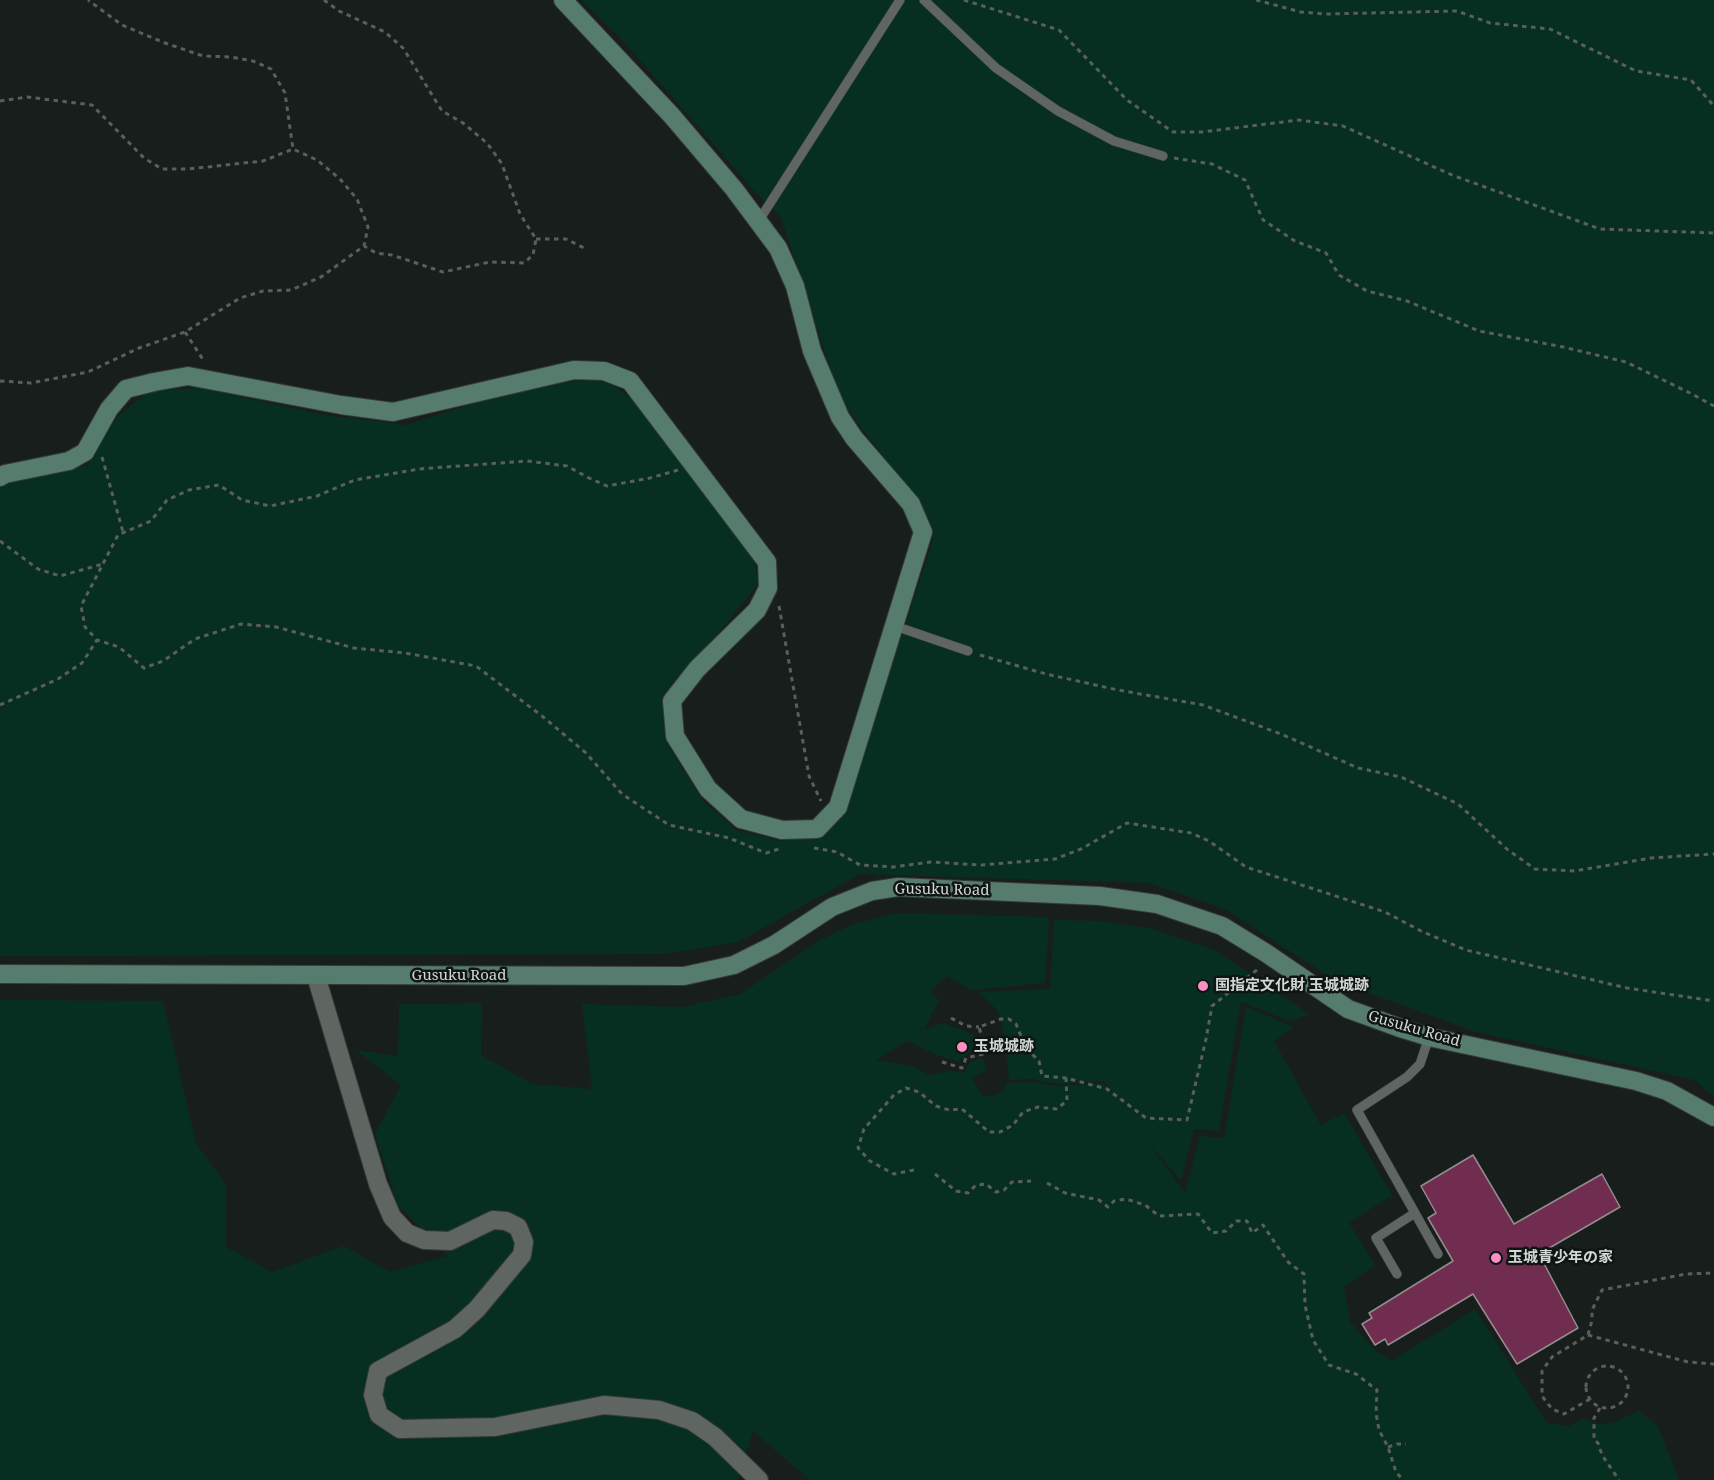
<!DOCTYPE html>
<html>
<head>
<meta charset="utf-8">
<style>
	body { margin:0 }
	canvas { display:block; background:#181e1b }
</style>
</head>
<body>
<canvas width="1714" height="1480"></canvas>
<script>
const context = document.querySelector('canvas').getContext('2d');
context.lineJoin = 'round';
function fill(path, color) { context.fillStyle = color; context.fill(path, 'evenodd'); }
const poly = rows => new Path2D(rows.map(r => 'M' + r).join(''));
function strokePath(path, color, width, dash) { context.strokeStyle = color; context.lineWidth = width; context.lineCap = dash ? 'butt' : 'round'; context.setLineDash(dash || []); context.stroke(path); }
function label(font, color, halo, rows, align = 'center') {
  context.font = font + ' "Noto Serif","Noto Sans JP",serif'; context.lineWidth = 5; context.setLineDash([]); context.textBaseline = 'middle'; context.strokeStyle = halo; context.fillStyle = color; for (const [text, x, y, turn = 0] of rows) {
    context.save(); context.translate(x, y); context.rotate((+turn || 0) * Math.PI / 180); context.textAlign = isNaN(turn) ? turn : align; if (halo) context.strokeText(text, 0, 0); context.fillText(text, 0, 0); context.restore();
  }
}
fill(poly([
	[581,0,1714,0,1714,1097,1695,1080,1476,1032,1336,981,1225,909,1148,883,860,874,738,942,665,954,0,956,0,482,88,465,117,417,150,391,200,388,324,415,406,425,533,385,604,379,635,401,754,552,758,584,712,641,670,685,663,713,670,748,702,800,736,830,780,841,824,833,847,806,933,540,926,512,841,401,781,217,756,193,619,36],
	[896,913,1049,917,1045,983,971,990,947,976,930,992,939,1000,924,1030,943,1023,975,1035,978,1051,968,1053,959,1062,932,1053,908,1041,876,1060,915,1067,928,1075,950,1071,964,1073,970,1062,982,1058,987,1070,972,1078,983,1096,996,1095,1003,1091,1006,1083,1027,1082,1059,1086,1103,1083,1120,1104,1104,1081,1060,1084,1030,1079,1009,1080,1003,1028,998,1011,979,992,1050,989,1054,920,1101,921,1153,929,1214,950,1309,1014,1290,1021,1241,1002,1219,1131,1194,1129,1181,1181,1146,1140,1185,1193,1200,1136,1224,1138,1246,1007,1294,1027,1274,1041,1321,1126,1344,1113,1392,1195,1349,1223,1375,1265,1344,1287,1350,1322,1373,1349,1392,1361,1475,1309,1547,1423,1569,1426,1583,1419,1602,1425,1617,1421,1639,1411,1658,1426,1679,1480,810,1480,753,1431,738,1480,0,1480,0,1000,163,1001,196,1143,226,1185,226,1247,272,1272,344,1246,389,1272,448,1256,398,1205,375,1134,401,1085,356,1050,398,1056,399,1004,482,1003,481,1055,532,1084,592,1089,582,1004,682,1007,741,994,818,941,851,925]
]), '#072f21');
const building = poly([
	[1473,1155,1514,1224,1602,1174,1620,1207,1539,1254,1578,1328,1517,1364,1473,1294,1388,1345,1385,1339,1375,1345,1362,1324,1372,1318,1369,1313,1453,1261,1428,1218,1436,1213,1421,1186,1473,1155]
]);
fill(building, '#702d50');
strokePath(building, '#938c8f', 1.5);
const lane = poly([
	[924,0,996,68,1058,111,1114,141,1163,156],
	[758,222,900,0],
	[895,626,968,651],
	[1429,1037,1420,1064,1407,1077,1357,1110,1438,1254],
	[1397,1274,1376,1238,1415,1213]
]);
const street = poly([
	[316,976,378,1184,392,1217,407,1233,424,1240,450,1241,493,1220,506,1221,518,1227,524,1242,522,1255,477,1309,455,1329,378,1371,373,1395,379,1415,400,1429,495,1427,604,1405,659,1410,692,1421,715,1437,759,1480]
]);
const secondary = poly([
	[0,477,5,474,69,461,85,452,109,409,126,389,154,382,188,376,341,405,393,412,574,370,604,371,630,381,767,562,768,588,757,610,697,669,672,701,675,736,708,789,741,819,782,830,817,829,838,807,923,532,911,504,854,438,840,417,812,351,795,286,778,248,734,189,672,116,563,0],
	[0,974,684,976,734,965,774,945,832,907,872,891,898,887,1100,896,1157,904,1222,926,1266,953,1348,1009,1403,1029,1429,1037,1636,1081,1667,1091,1714,1117]
]);
strokePath(lane, '#363a38', 10);
strokePath(street, '#363a38', 20);
strokePath(secondary, '#363a38', 20);
strokePath(poly([
	[324,0,339,11,385,32,403,48,442,111,463,123,487,143,502,164,520,214,536,239,533,255,524,263,490,262,443,272,392,255,376,253,364,246],
	[964,0,1059,30,1127,100,1173,132,1202,132,1299,120,1343,126,1452,175,1600,229,1714,233],
	[1256,0,1301,12,1326,14,1457,11,1490,23,1550,29,1636,71,1691,80,1714,106],
	[0,101,27,97,92,105,144,158,162,169,188,169,263,161,293,149],
	[1174,158,1212,164,1245,180,1263,220,1295,241,1326,253,1339,275,1367,291,1407,301,1479,331,1563,347,1626,362,1690,393,1714,406],
	[536,239,566,239,584,248],
	[185,332,204,361],
	[0,381,31,383,88,372,139,348,185,332,240,298,263,291,291,290,321,277,364,246,368,227,357,199,340,179,317,160,293,149,285,93,271,69,253,61,231,57,203,56,165,43,122,25,88,0],
	[102,457,123,532],
	[678,470,650,478,607,486,589,478,567,466,527,461,419,469,355,480,317,496,270,506,242,500,219,485,189,490,167,500,151,521,118,535,81,606,85,627,97,640,119,647,144,668,163,661,195,639,241,624,276,627,354,648,405,653,476,666,542,716,586,753,622,794,669,825,729,838,766,853,782,848],
	[0,541,38,569,60,576,103,564],
	[779,606,809,776,821,801],
	[980,655,1046,674,1118,690,1203,705,1281,734,1358,768,1401,777,1458,804,1508,850,1535,869,1574,871,1651,858,1714,854],
	[0,705,58,679,82,663,97,640],
	[814,848,837,852,860,865,893,867,931,862,981,865,1055,859,1081,849,1127,823,1191,833,1209,841,1246,867,1385,912,1421,931,1466,950,1627,988,1714,1001],
	[951,1018,966,1026,979,1027],
	[942,1062,962,1068,966,1058,984,1054,984,1044,979,1027,1001,1019,1009,1019,1016,1024,1026,1048,1039,1061,1042,1076,1066,1078],
	[914,1170,894,1174,870,1161,858,1148,864,1129,894,1095,906,1088,919,1092,936,1106,949,1110,962,1109,989,1132,1000,1132,1013,1125,1023,1112,1038,1107,1056,1109,1067,1101,1066,1078,1107,1089,1146,1118,1187,1120,1206,1039,1212,1006,1258,969],
	[935,1174,956,1191,968,1193,976,1185,986,1184,996,1192,1004,1190,1012,1182,1031,1181],
	[1047,1183,1065,1193,1099,1200,1108,1207,1114,1201,1126,1199,1145,1205,1159,1216,1198,1214,1212,1233,1226,1231,1236,1221,1247,1221,1252,1233,1263,1225,1288,1262,1304,1274,1305,1305,1313,1340,1329,1365,1356,1374,1377,1390,1376,1413,1379,1430,1388,1447,1396,1472,1403,1480],
	[1588,1335,1688,1362,1714,1364],
	'1586 1387a21 21 0 1 1 42 0a21 21 0 1 1-42 0Z',
	[1590,1399,1564,1414,1552,1409,1542,1396,1542,1371,1552,1357,1588,1335,1592,1320,1592,1310,1602,1290,1686,1274,1714,1273],
	[1600,1408,1594,1418,1594,1440,1598,1443,1602,1455,1619,1480],
	[1388,1447,1397,1444,1406,1444]
]), '#5a5f5c', 3, [4.5, 4.5]);
strokePath(lane, '#5f6662', 9);
strokePath(street, '#5f6662', 18);
strokePath(secondary, '#557c6d', 18);
for (const [x, y, r, color] of [
	[1203,986,6,"#fb8fc4"],
	[962,1047,6,"#fb8fc4"],
	[1496,1258,6,"#fb8fc4"]
]) { const dot = new Path2D(); dot.arc(x, y, r, 0, 2 * Math.PI); context.fillStyle = color; context.fill(dot); strokePath(dot, '#0f1512', 2); }
label('15px', '#d3d7d5', '#0f1512', [
	["Gusuku Road",942,890,1],
	["Gusuku Road",459,976],
	["Gusuku Road",1414,1029,16]
]);
label('bold 15px', '#d3d7d5', '#0f1512', [
	["国指定文化財 玉城城跡",1215,986],
	["玉城城跡",974,1047],
	["玉城青少年の家",1508,1258]
], 'left');
</script>
</body>
</html>
